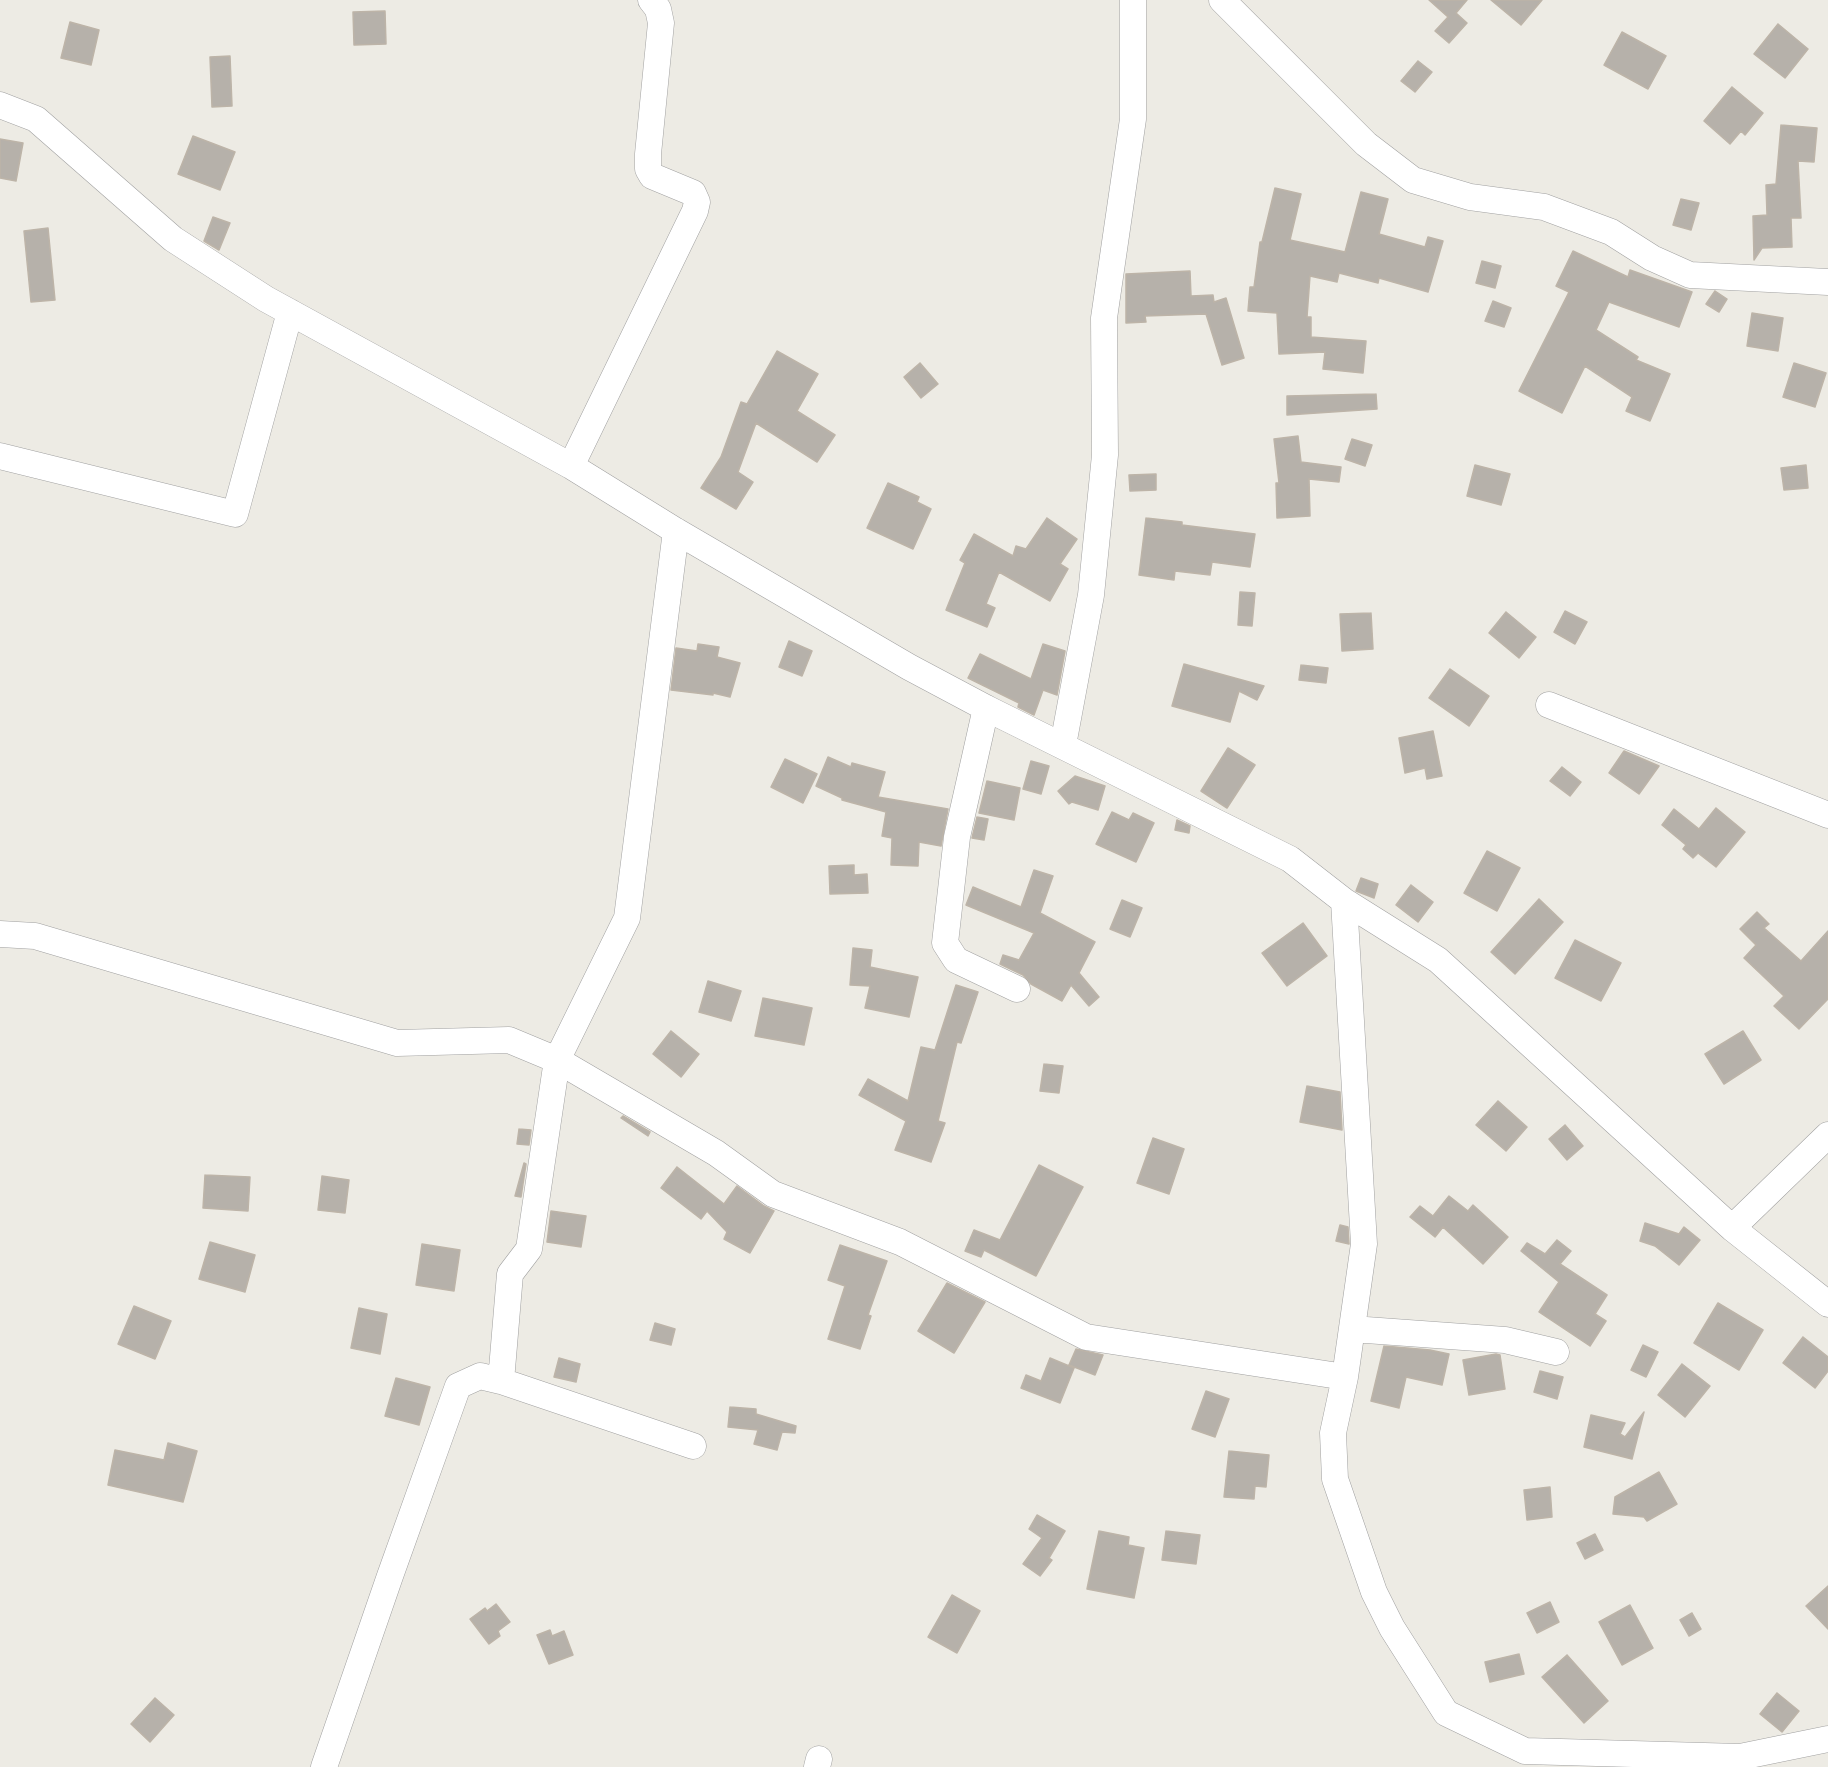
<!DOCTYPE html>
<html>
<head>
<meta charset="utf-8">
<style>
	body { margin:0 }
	canvas { display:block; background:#edebe4 }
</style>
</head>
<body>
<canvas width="1828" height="1767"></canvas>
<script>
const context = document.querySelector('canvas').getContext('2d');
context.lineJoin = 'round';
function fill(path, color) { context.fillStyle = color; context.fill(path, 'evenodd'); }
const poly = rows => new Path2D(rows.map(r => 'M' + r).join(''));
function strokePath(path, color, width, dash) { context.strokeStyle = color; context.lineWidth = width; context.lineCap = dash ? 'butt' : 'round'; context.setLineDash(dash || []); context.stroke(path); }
const building = poly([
	[1429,0,1467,0,1456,13,1467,23,1449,43,1435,31,1448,17,1429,0],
	[1491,0,1542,0,1521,25,1491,0],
	[385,11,386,44,354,45,353,12,385,11],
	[70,22,99,30,91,65,61,58,70,22],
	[1778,24,1808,49,1785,78,1754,54,1778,24],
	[1622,32,1666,56,1648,89,1604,65,1622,32],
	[230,56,232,106,212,107,210,57,230,56],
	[1418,61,1432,72,1415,92,1401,81,1418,61],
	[1732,87,1763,113,1745,135,1741,131,1730,144,1704,121,1732,87],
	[1781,125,1817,128,1814,162,1798,161,1801,218,1791,218,1792,247,1762,248,1754,260,1753,216,1767,215,1766,185,1776,184,1781,125],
	[193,136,235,152,220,190,178,174,193,136],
	[0,139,23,143,16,181,0,178,0,139],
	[1275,188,1301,194,1290,240,1345,252,1361,192,1388,199,1379,234,1425,247,1428,237,1443,241,1428,292,1379,278,1378,283,1339,273,1337,282,1310,276,1307,317,1311,317,1311,337,1366,341,1363,373,1323,369,1325,352,1279,354,1277,313,1248,311,1250,287,1254,287,1260,242,1262,242,1275,188],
	[1681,199,1699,203,1691,230,1673,225,1681,199],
	[213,217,230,223,219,250,204,241,213,217],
	[48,228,55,300,31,302,24,231,48,228],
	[1573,251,1628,277,1630,270,1692,292,1679,327,1609,302,1596,330,1638,357,1636,360,1670,374,1650,421,1626,411,1632,397,1585,366,1562,413,1519,391,1569,292,1556,286,1573,251],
	[1482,261,1501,266,1495,288,1476,283,1482,261],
	[1190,271,1191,296,1213,295,1214,302,1226,298,1244,358,1222,365,1206,314,1145,316,1146,322,1126,323,1126,274,1190,271],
	[1715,291,1727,299,1719,312,1706,304,1715,291],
	[1493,301,1511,308,1504,327,1485,321,1493,301],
	[1752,313,1783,318,1778,351,1747,346,1752,313],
	[777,351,818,374,797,411,835,435,817,462,756,423,738,472,753,482,736,509,701,488,721,457,741,402,747,404,777,351],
	[920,363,938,384,921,398,904,377,920,363],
	[1794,363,1826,373,1815,407,1783,397,1794,363],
	[1376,394,1377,409,1287,415,1287,396,1376,394],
	[1298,436,1301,462,1341,467,1339,482,1309,479,1310,516,1277,518,1276,483,1279,483,1274,439,1298,436],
	[1352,439,1372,445,1365,466,1345,459,1352,439],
	[1475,465,1510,474,1501,505,1467,496,1475,465],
	[1806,465,1808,488,1784,490,1781,468,1806,465],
	[1156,474,1156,490,1130,491,1129,475,1156,474],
	[888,483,919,497,917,502,931,509,913,549,867,528,888,483],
	[1047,518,1077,539,1060,564,1068,569,1050,601,999,572,986,604,995,608,987,627,946,610,965,563,960,560,974,534,1013,556,1016,546,1026,549,1047,518],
	[1146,518,1182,522,1182,525,1255,534,1250,567,1212,562,1210,575,1175,571,1174,580,1139,575,1146,518],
	[1240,592,1255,593,1252,626,1238,625,1240,592],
	[1565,611,1587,622,1575,644,1554,632,1565,611],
	[1506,612,1536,637,1519,658,1489,633,1506,612],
	[1371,613,1373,649,1342,651,1340,614,1371,613],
	[789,641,812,651,802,676,779,667,789,641],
	[698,644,719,647,717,657,740,663,730,697,713,693,713,695,671,690,676,648,697,651,698,644],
	[1043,644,1065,651,1057,695,1043,690,1034,715,1018,707,1019,703,968,678,980,654,1031,679,1043,644],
	[1184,664,1242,680,1264,686,1257,700,1239,691,1230,722,1172,706,1184,664],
	[1301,665,1328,668,1326,683,1299,680,1301,665],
	[1450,669,1489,696,1469,726,1429,698,1450,669],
	[1433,731,1442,776,1427,779,1425,768,1405,773,1399,738,1433,731],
	[1228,748,1255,765,1227,808,1201,791,1228,748],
	[1624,751,1659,766,1639,794,1609,773,1624,751],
	[828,757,851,767,852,763,885,772,878,797,948,809,941,846,919,842,918,866,891,865,892,838,882,836,886,812,842,800,842,798,816,786,828,757],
	[785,759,817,774,803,803,771,787,785,759],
	[1031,761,1049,766,1041,794,1023,789,1031,761],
	[1562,767,1581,782,1570,796,1550,781,1562,767],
	[1075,776,1105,786,1098,810,1072,802,1069,804,1058,791,1075,776],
	[987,781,1020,788,1014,820,979,813,987,781],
	[1716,808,1745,832,1716,867,1698,853,1693,858,1683,849,1686,845,1662,825,1674,809,1699,829,1716,808],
	[1112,812,1129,820,1133,813,1154,823,1136,862,1096,844,1112,812],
	[977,817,988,819,984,840,972,838,977,817],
	[1177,820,1190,826,1189,833,1175,830,1177,820],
	[1487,851,1520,868,1497,911,1464,893,1487,851],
	[854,865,854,875,867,874,868,893,830,894,829,866,854,865],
	[1034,870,1053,876,1040,913,1095,942,1079,973,1099,997,1089,1006,1071,985,1062,1001,1031,984,1023,975,1000,964,1003,955,1019,960,1034,933,966,905,973,887,1021,907,1034,870],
	[1361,878,1378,884,1374,898,1356,891,1361,878],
	[1411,885,1433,902,1418,922,1396,905,1411,885],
	[1539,899,1563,922,1515,974,1491,952,1539,899],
	[1122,900,1142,908,1130,937,1110,929,1122,900],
	[1757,912,1769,924,1764,928,1801,961,1828,931,1828,999,1799,1029,1774,1006,1784,996,1744,958,1756,945,1740,929,1757,912],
	[1303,923,1327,956,1287,986,1262,953,1303,923],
	[1575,940,1621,963,1601,1001,1555,978,1575,940],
	[853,948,872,950,870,967,918,977,909,1017,865,1008,870,986,850,985,853,948],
	[708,981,741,991,731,1021,699,1012,708,981],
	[956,985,978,992,961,1043,957,1042,938,1121,945,1123,931,1162,895,1150,906,1121,859,1095,868,1079,908,1101,921,1047,935,1050,956,985],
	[763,998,812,1008,804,1045,755,1036,763,998],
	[671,1031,699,1054,681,1077,653,1054,671,1031],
	[1743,1031,1761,1060,1724,1084,1705,1054,1743,1031],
	[1044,1064,1063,1066,1059,1093,1040,1091,1044,1064],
	[1307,1086,1340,1092,1342,1130,1300,1122,1307,1086],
	[1498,1101,1527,1127,1506,1151,1476,1125,1498,1101],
	[623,1116,650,1132,648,1136,621,1118,623,1116],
	[1565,1125,1583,1146,1567,1160,1549,1139,1565,1125],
	[519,1129,531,1130,529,1145,517,1144,519,1129],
	[1153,1138,1184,1149,1169,1194,1137,1183,1153,1138],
	[524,1163,526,1164,521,1197,515,1196,524,1163],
	[1039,1165,1083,1187,1036,1276,984,1250,981,1257,965,1251,974,1230,1000,1240,1039,1165],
	[677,1167,724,1204,737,1186,764,1206,774,1211,750,1253,724,1239,727,1232,707,1211,701,1219,661,1188,677,1167],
	[205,1175,250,1177,248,1211,203,1208,205,1175],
	[322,1176,349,1180,345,1213,318,1210,322,1176],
	[1449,1196,1468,1211,1473,1205,1508,1237,1483,1264,1443,1227,1435,1237,1410,1217,1420,1206,1433,1216,1449,1196],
	[551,1211,586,1216,581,1247,547,1242,551,1211],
	[1645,1223,1679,1234,1684,1227,1700,1240,1679,1265,1655,1246,1640,1241,1645,1223],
	[1340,1225,1348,1227,1349,1244,1336,1241,1340,1225],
	[1557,1240,1571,1251,1560,1264,1607,1295,1595,1314,1606,1321,1590,1346,1539,1312,1559,1282,1521,1251,1527,1243,1545,1254,1557,1240],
	[210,1242,255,1255,245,1292,199,1279,210,1242],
	[422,1244,460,1250,454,1291,416,1285,422,1244],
	[840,1245,887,1261,868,1315,871,1316,860,1349,828,1339,845,1286,828,1280,840,1245],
	[947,1283,985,1302,954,1353,918,1331,947,1283],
	[1718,1303,1763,1330,1739,1370,1694,1343,1718,1303],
	[134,1306,171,1321,155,1359,118,1344,134,1306],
	[359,1308,387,1314,380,1354,351,1348,359,1308],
	[655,1323,675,1329,671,1345,650,1340,655,1323],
	[1803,1337,1828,1357,1828,1371,1815,1388,1783,1363,1803,1337],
	[1643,1345,1658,1352,1646,1377,1631,1370,1643,1345],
	[1384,1346,1430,1350,1449,1354,1442,1385,1406,1377,1399,1408,1371,1401,1384,1346],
	[1076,1349,1103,1355,1095,1375,1069,1365,1076,1349],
	[1496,1354,1500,1355,1505,1389,1469,1395,1463,1360,1496,1354],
	[559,1358,580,1364,576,1382,554,1377,559,1358],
	[1050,1358,1074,1368,1060,1403,1021,1388,1026,1375,1041,1381,1050,1358],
	[1682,1364,1710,1386,1685,1417,1658,1395,1682,1364],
	[1540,1371,1563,1377,1557,1399,1534,1392,1540,1371],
	[396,1378,430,1387,419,1425,385,1416,396,1378],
	[1206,1391,1229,1399,1215,1437,1192,1429,1206,1391],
	[730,1407,756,1409,756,1414,796,1426,795,1433,782,1432,777,1450,754,1444,758,1430,728,1427,730,1407],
	[1644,1412,1632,1459,1584,1447,1591,1415,1625,1423,1620,1434,1625,1437,1644,1412],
	[168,1443,197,1451,183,1502,108,1485,115,1450,164,1460,168,1443],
	[1229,1451,1269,1455,1266,1487,1255,1486,1254,1499,1224,1497,1229,1451],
	[1659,1472,1677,1504,1647,1521,1644,1517,1613,1514,1615,1497,1659,1472],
	[1550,1487,1552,1517,1527,1520,1524,1490,1550,1487],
	[1037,1515,1065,1531,1049,1558,1052,1560,1040,1576,1023,1564,1042,1538,1029,1529,1037,1515],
	[1099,1531,1129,1537,1128,1545,1144,1548,1134,1598,1087,1589,1099,1531],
	[1166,1531,1200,1535,1196,1564,1162,1560,1166,1531],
	[1595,1534,1603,1550,1585,1559,1577,1543,1595,1534],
	[1828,1586,1828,1629,1806,1606,1828,1586],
	[952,1595,980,1611,957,1653,928,1637,952,1595],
	[1550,1602,1559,1622,1537,1633,1527,1613,1550,1602],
	[496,1604,510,1622,498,1631,500,1636,489,1644,470,1619,485,1608,487,1611,496,1604],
	[1630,1605,1653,1648,1622,1665,1599,1622,1630,1605],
	[1692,1613,1701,1629,1689,1636,1680,1620,1692,1613],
	[550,1630,552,1636,564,1631,573,1655,549,1664,537,1635,550,1630],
	[1519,1654,1524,1674,1490,1682,1485,1662,1519,1654],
	[1567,1655,1608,1701,1584,1723,1542,1677,1567,1655],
	[1777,1693,1799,1711,1782,1732,1760,1714,1777,1693],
	[155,1698,174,1715,150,1742,131,1724,155,1698]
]);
fill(building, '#b6b1aa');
strokePath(building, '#bdb4a8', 1.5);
const minor = poly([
	[1222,0,1366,144,1413,180,1470,197,1544,207,1611,232,1652,258,1690,275,1828,282],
	[0,105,36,119,173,239,266,299,571,466,676,531,909,667,986,708,1290,859,1344,901,1438,960,1732,1228,1828,1304],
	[0,456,235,514,290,312],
	[571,466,695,211,697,202,693,193,652,176,648,169,648,154,661,23,658,9,651,0],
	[676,531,627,918,557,1060,529,1249,510,1274,501,1381,693,1446],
	[1549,705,1828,815],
	[986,708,957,837,945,943,956,960,1017,989],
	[1063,745,1091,595,1105,455,1104,318,1133,119,1133,0],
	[1344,901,1364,1244,1345,1377,1333,1433,1335,1479,1374,1592,1392,1628,1446,1713,1525,1751,1740,1757,1828,1739],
	[0,934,35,936,397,1043,509,1040,557,1060,716,1153,773,1194,900,1242,1086,1337,1345,1377],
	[1732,1228,1828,1135],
	[1352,1329,1505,1340,1556,1352],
	[324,1767,390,1576,458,1386,480,1376,501,1381],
	[817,1767,819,1759]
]);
strokePath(minor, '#a1a1a1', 27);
strokePath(minor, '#fff', 26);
</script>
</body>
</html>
